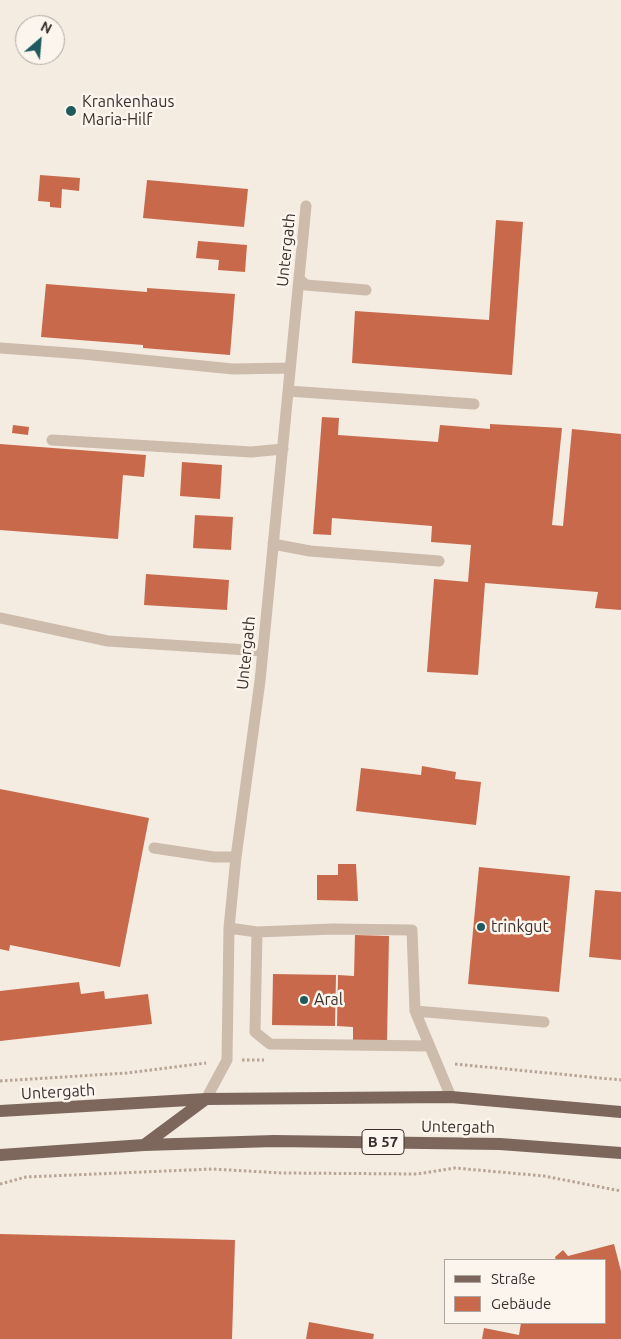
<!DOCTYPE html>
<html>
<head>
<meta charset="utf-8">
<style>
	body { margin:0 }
	#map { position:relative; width:621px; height:1339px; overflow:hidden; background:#f4ebe1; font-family:Ubuntu,sans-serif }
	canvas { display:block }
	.legend { position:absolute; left:444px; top:1259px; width:162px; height:65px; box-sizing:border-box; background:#fbf5ee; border:1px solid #aea6a0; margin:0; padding:6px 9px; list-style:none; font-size:15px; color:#3b302b }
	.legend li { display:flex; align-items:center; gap:10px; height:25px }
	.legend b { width:25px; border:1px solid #aea6a0 }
	.north { position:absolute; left:15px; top:15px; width:50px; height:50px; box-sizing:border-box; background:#fbf5ee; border:1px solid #aea6a0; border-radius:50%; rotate:27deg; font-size:14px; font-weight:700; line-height:20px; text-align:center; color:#3b302b }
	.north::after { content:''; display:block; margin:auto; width:18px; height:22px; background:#1f5a5e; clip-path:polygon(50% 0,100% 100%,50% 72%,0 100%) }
</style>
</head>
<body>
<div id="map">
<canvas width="621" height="1339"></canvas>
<ul class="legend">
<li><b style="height:6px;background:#7d675c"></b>Straße</li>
<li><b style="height:14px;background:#c8694b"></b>Gebäude</li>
</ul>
<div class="north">N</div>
</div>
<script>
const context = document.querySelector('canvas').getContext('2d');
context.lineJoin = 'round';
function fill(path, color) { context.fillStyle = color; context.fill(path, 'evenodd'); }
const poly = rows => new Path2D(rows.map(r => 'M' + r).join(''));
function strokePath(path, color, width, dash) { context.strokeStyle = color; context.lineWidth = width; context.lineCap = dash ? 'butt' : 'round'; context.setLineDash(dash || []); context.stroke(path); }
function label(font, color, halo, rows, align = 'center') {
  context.font = font + ' Ubuntu,sans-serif'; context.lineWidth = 5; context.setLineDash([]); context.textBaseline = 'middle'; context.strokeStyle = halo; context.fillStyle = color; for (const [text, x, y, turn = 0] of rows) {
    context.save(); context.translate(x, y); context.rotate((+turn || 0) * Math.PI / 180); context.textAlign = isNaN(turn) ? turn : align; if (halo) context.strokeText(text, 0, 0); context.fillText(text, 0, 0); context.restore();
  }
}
fill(poly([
	[40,175,80,178,79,191,62,189,61,208,50,207,50,202,38,201],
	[147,180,248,189,244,227,143,218],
	[496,220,523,222,512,375,352,363,355,311,489,320],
	[198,241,247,245,245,272,218,270,219,260,196,258],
	[46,284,147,292,147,288,235,294,230,355,143,348,143,345,41,337],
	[322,417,339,418,338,435,438,442,440,425,490,429,490,424,562,428,552,525,563,526,572,429,621,434,621,610,595,608,598,592,485,583,478,675,427,672,434,579,468,582,471,545,431,542,432,526,332,518,331,535,313,534],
	[13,425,29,427,28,435,12,433],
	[0,444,146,455,144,477,123,475,118,539,0,530],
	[182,462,222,465,220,499,180,496],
	[195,515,233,517,231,550,193,548],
	[146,574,229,580,227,610,144,605],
	[422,766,456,772,455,779,481,782,476,825,356,811,361,768,421,775],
	[0,789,149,818,120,967,10,945,9,951,0,949],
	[338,864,356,864,358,901,317,900,317,875,338,875],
	[479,867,570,876,559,992,468,984],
	[595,890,621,892,621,960,589,957],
	[355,935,389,936,387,1041,353,1040,353,1027,337,1026,338,975,354,976],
	[273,974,336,975,335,1026,272,1025],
	[79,982,81,994,104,991,105,999,148,994,152,1024,0,1041,0,991],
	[0,1234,235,1240,232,1339,0,1339],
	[614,1244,621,1271,621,1339,482,1339,484,1328,519,1335,521,1323,605,1323,605,1260,556,1260,555,1257,563,1250,568,1256],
	[309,1322,374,1334,373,1339,306,1339]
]), '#c8694b');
strokePath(poly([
	[242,1060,264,1060],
	[455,1064,621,1080],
	[0,1081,127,1073,206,1063],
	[0,1184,26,1177,212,1169,282,1173,417,1174,455,1168,544,1176,621,1191]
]), '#b9a596', 3, [2.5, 2.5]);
strokePath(poly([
	[299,279,306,285,366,290],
	[0,348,83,354,233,369,290,368],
	[288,391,474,404],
	[52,440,251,452,283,449],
	[273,544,310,551,439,561],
	[0,618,108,641,263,651],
	[154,848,214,857,236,857],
	[229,928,257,932,333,929,412,930,415,1011],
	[257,932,255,1032,270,1044,429,1046],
	[451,1097,415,1011,544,1022],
	[206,1099,227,1060,229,928,236,857,260,681,306,206]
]), '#cdbbac', 11);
strokePath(poly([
	[0,1111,206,1099,451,1097,621,1112],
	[144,1145,206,1099],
	[0,1155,144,1145,274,1141,500,1144,621,1153]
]), '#7d675c', 12);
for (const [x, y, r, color] of [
	[71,111,6,"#1f5a5e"],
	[481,927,5,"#1f5a5e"],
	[304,1000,5,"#1f5a5e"]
]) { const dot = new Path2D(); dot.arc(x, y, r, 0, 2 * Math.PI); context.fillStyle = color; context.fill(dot); strokePath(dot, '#fbf5ee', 2); }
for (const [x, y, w] of [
	[383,1142,42]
]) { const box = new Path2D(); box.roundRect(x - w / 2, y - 12.5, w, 25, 4); context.fillStyle = '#fbf5ee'; context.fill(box); strokePath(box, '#3b302b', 1); }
label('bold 15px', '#3b302b', null, [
	["B 57",383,1142]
]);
label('16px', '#3b302b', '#fbf5ee', [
	["Krankenhaus",82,102],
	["Maria-Hilf",82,120],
	["trinkgut",491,927],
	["Aral",314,1000]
], 'left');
label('16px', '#3b302b', '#fbf5ee', [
	["Untergath",286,250,-84],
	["Untergath",246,653,-84],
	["Untergath",58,1092,-3],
	["Untergath",458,1127,1]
]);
</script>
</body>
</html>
